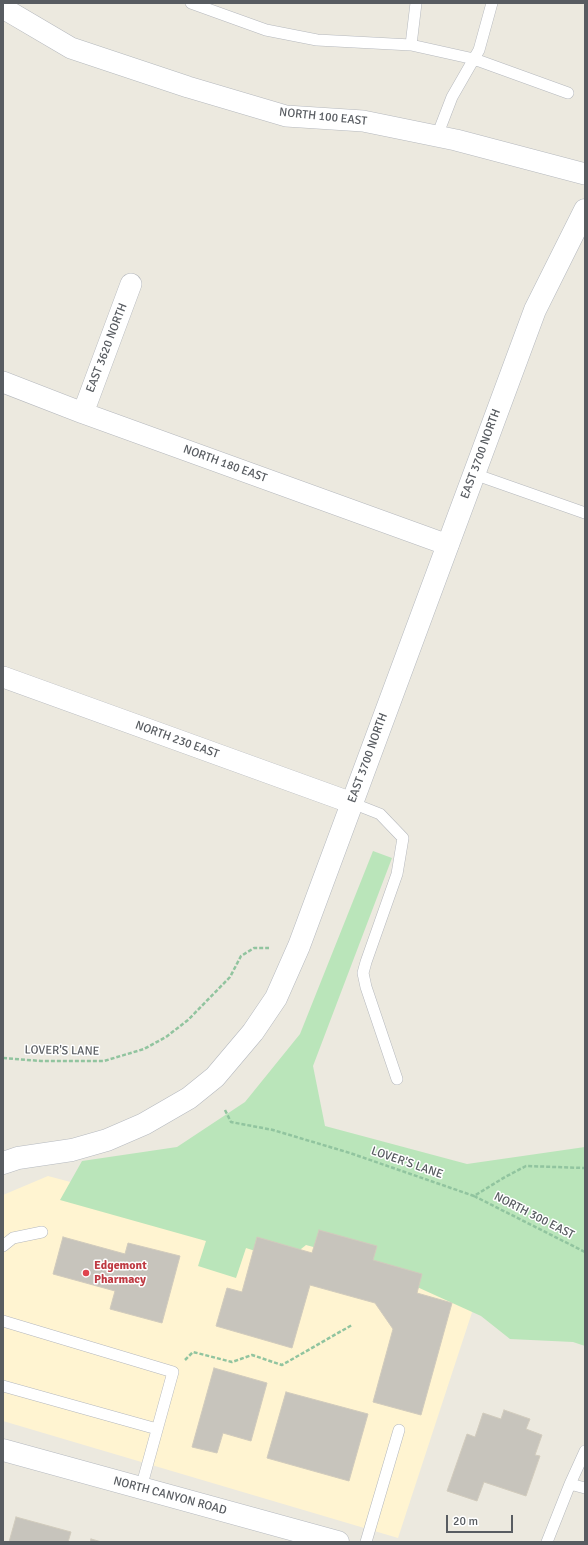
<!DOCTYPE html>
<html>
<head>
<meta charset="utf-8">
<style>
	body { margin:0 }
	#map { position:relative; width:588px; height:1545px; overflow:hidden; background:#ece9df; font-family:Signika,sans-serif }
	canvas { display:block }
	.frame { position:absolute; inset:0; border:4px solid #585c61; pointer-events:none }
	.scale { position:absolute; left:446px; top:1515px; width:67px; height:18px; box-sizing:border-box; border:2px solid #585c61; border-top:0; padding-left:5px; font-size:12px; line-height:14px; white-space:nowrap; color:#585c61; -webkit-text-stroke:3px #fff; paint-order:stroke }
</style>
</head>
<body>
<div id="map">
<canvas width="588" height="1545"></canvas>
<div class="frame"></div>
<div class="scale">20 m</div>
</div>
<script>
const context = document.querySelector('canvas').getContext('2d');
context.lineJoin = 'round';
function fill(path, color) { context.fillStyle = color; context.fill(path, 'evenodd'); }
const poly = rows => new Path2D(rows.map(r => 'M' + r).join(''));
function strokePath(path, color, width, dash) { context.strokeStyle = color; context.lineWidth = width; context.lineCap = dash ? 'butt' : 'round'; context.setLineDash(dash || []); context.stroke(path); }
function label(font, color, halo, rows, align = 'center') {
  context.font = font + ' Signika,sans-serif'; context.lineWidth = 3; context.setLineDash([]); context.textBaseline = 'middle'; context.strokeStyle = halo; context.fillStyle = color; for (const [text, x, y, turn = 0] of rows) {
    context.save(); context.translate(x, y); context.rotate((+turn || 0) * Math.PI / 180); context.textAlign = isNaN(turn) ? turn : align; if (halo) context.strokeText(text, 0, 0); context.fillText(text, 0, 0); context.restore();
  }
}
fill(poly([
	[48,1176,479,1291,398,1538,3,1421,3,1195]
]), '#fff4d1');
fill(poly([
	[373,851,392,858,313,1066,325,1126,467,1164,585,1147,585,1346,573,1342,510,1339,481,1316,351,1257,306,1245,286,1261,246,1248,236,1278,198,1266,206,1241,60,1200,82,1161,177,1147,245,1102,300,1034]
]), '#bae5ba');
const building = poly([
	[319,1230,377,1246,373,1260,422,1274,417,1293,452,1303,421,1415,373,1402,393,1329,375,1303,310,1285,292,1348,216,1326,227,1288,242,1292,257,1237,312,1253,319,1230],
	[63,1237,125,1254,128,1243,180,1256,162,1323,110,1309,115,1291,53,1274,63,1237],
	[214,1368,267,1383,251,1441,223,1433,217,1453,192,1447,214,1368],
	[286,1392,368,1414,349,1481,267,1458,286,1392],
	[504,1410,530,1419,526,1429,542,1435,535,1455,540,1456,526,1496,484,1482,477,1501,447,1491,467,1434,475,1437,483,1413,501,1419,504,1410],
	[16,1517,71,1532,68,1542,9,1542,16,1517],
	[91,1539,102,1542,90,1542,91,1539]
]);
fill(building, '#c7c4bc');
strokePath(building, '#d1cbbd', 1);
const lane = poly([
	[191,3,266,30,317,40,411,45,416,3],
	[411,45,474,59,568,93],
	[437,136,452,97,479,50,492,3],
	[474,474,585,513],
	[352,803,380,814,403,838,397,874,366,962,363,973,366,987,397,1079],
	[3,1246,13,1238,42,1232],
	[3,1321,173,1372,141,1488],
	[3,1386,157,1429],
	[570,1484,585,1488],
	[366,1542,399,1430],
	[547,1542,570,1484,585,1451]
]);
const street = poly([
	[3,8,71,48,188,87,286,116,363,121,456,140,585,174],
	[3,382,83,413,448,545],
	[83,413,131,284],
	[3,677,352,803]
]);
const secondary = poly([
	[3,1163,18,1158,72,1150,107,1140,144,1124,189,1098,215,1077,253,1032,276,998,299,946,535,310,585,210],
	[3,1450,338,1542]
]);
strokePath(lane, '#b5b8bd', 12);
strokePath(street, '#b5b8bd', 22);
strokePath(secondary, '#b5b9bf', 23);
strokePath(poly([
	[3,1058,41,1061,104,1061,144,1049,166,1037,188,1020,230,977,241,956,254,948,269,948],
	[225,1110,231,1122,273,1130,350,1153,474,1196,505,1177,526,1166,585,1168],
	[474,1196,585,1252],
	[185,1360,193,1352,232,1362,252,1355,282,1365,352,1325]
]), '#91c49f', 2.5, [4, 2]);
strokePath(lane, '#fff', 11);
strokePath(street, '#fff', 21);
strokePath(secondary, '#fff', 22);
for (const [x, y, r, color] of [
	[86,1273,4,"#e0444e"]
]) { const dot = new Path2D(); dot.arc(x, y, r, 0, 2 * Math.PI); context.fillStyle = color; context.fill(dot); strokePath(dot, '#fff', 1.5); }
label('12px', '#585c61', '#fff', [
	["NORTH 100 EAST",323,117,6],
	["EAST 3620 NORTH",107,348,-69],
	["EAST 3700 NORTH",481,454,-70],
	["NORTH 180 EAST",225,464,20],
	["NORTH 230 EAST",177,740,20],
	["EAST 3700 NORTH",368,758,-70],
	["LOVER'S LANE",62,1051,1],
	["LOVER'S LANE",407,1163,19],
	["NORTH 300 EAST",534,1216,27],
	["NORTH CANYON ROAD",170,1496,15]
]);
label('bold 12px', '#be3a42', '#fff', [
	["Edgemont",94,1266],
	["Pharmacy",94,1280]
], 'left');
</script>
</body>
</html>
